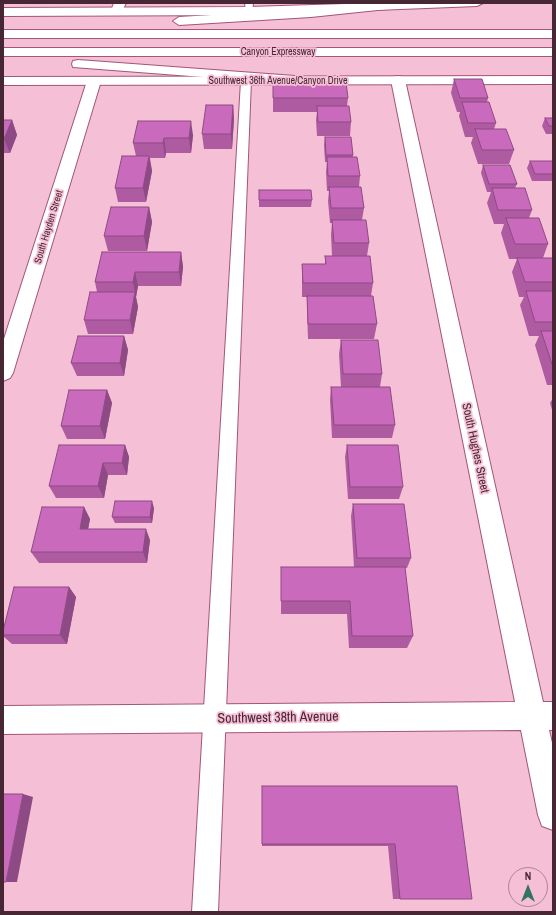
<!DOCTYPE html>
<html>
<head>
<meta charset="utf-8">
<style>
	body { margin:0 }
	#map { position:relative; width:556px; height:915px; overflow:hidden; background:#f5c0d5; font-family:"Archivo Narrow",sans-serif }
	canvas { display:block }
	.frame { position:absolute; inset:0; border:4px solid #482735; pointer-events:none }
	.north { position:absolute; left:508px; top:867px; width:40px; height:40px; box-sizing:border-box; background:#f5c0d5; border:1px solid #b08395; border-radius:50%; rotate:0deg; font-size:11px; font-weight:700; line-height:16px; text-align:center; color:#482735 }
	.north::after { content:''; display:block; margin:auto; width:14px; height:18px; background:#337362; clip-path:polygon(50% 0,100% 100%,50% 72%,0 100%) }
</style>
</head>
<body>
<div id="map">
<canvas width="556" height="915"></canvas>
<div class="frame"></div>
<div class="north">N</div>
</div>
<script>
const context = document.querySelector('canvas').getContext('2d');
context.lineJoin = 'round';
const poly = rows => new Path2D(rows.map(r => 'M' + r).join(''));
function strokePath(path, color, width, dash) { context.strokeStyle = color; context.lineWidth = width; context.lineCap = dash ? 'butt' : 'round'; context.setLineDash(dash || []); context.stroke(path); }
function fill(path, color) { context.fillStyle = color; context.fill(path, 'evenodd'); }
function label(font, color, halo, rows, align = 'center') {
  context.font = font + ' "Archivo Narrow",sans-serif'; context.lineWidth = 3.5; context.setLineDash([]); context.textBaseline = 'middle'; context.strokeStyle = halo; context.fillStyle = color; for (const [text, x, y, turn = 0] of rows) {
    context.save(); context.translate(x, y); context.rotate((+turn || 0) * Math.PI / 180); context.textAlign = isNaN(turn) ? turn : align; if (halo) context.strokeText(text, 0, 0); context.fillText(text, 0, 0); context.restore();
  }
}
const lane = poly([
	[245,3,253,3,252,13,246,13,245,3],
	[246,78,251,81,218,912,192,912,241,81,246,78]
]);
const street = poly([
	[114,3,126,3,121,13,117,15,111,11,114,3],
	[398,76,403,77,405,80,543,702,553,702,553,730,549,730,553,747,553,830,542,826,538,815,521,730,3,734,3,706,515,702,391,80,393,77,398,76],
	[94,77,99,78,101,81,13,373,10,378,3,381,3,342,87,81,89,78,94,77]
]);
const secondary = poly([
	[377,3,483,3,477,6,249,15,3,16,3,8,249,7,377,3],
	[553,76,553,84,3,85,3,77,553,76]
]);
const highway = poly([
	[382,3,391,4,393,6,387,9,311,17,179,25,173,21,179,17,311,9,382,3],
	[3,30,553,30,553,38,3,38,3,30],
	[3,48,553,48,553,56,3,56,3,48],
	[78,60,295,76,300,77,302,80,300,83,295,84,73,67,72,64,73,61,78,60]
]);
strokePath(lane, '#a25578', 2);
strokePath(street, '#a25578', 2);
strokePath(secondary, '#a25578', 2);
strokePath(highway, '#a25578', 2);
fill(lane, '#fff');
fill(street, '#fff');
fill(secondary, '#fff');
fill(highway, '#fff');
fill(poly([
	[454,79,488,98,487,102,496,123,494,129,514,150,509,164,478,164,471,143,473,137,465,137,459,116,460,112,457,112,451,93],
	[273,82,348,98,347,106,351,122,350,136,317,136,316,120,317,112,273,112],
	[233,105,234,119,232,149,204,149,202,134],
	[545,118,553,118,553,134,546,134,542,126],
	[3,120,12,120,17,135,10,153,3,153],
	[138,121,193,135,191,153,166,153,165,158,150,158,152,171,146,202,118,202,115,188,136,156,133,143],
	[325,137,353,155,353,157,360,176,359,187,364,208,362,220,369,243,367,256,373,283,371,296,377,324,374,339,308,339,307,311,307,297,302,297,302,264,325,264,325,256,332,256,331,235,332,223,330,223,328,201,329,191,327,191,326,172,327,162,325,162,324,145],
	[530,161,553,161,553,181,532,181,527,168],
	[483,165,517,184,515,188,532,210,529,218,548,244,543,258,553,258,553,385,547,385,535,345,539,336,529,336,520,305,524,297,519,297,512,272,517,259,509,259,501,233,504,224,494,224,487,203,491,192,487,192,481,173],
	[259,200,312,200,311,207,259,207],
	[149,207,152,222,147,251,108,251,104,236],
	[181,252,183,267,181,286,138,286,136,297,138,307,133,334,88,334,84,320,97,292,95,282],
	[124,336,128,350,124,376,77,376,71,363],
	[341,340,382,374,380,387,395,425,392,438,332,438,330,400,331,387,341,387,339,354],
	[107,390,112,403,105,439,67,439,61,426],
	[553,398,553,413,550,403],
	[125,445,129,457,127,475,108,475,104,498,56,498,49,486],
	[347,445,403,487,399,499,348,499,345,457],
	[353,504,411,558,407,568,405,568,413,636,407,648,349,648,347,614,281,614,281,567,354,567,351,516],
	[84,507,90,519,88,529,150,540,147,563,39,563,31,552],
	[154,508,152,523,115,523,112,517],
	[69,587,76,597,67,644,12,644,3,636,3,631],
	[457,786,400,899,393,899,388,846,262,846,262,844]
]), '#ae5ba2');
fill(poly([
	[233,105,234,119,232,149,231,134],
	[12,120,17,135,10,153,4,139],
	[191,121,193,135,191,153,189,138],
	[164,138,166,153,165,158,163,143],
	[149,156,152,171,146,202,143,188],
	[149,207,152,222,147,251,144,236],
	[181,252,183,267,181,286,179,272],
	[135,272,138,286,136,297,133,282],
	[135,292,138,307,133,334,130,320],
	[124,336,128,350,124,376,120,363],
	[107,390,112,403,105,439,100,426],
	[125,445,129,457,127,475,122,463],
	[103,463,108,475,104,498,98,486],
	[152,501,154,508,152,523,150,517],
	[84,507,90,519,86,540,80,529],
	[146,529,150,540,147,563,143,552],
	[69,587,76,597,67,644,60,635],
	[23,794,33,797,17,882,6,882]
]), '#8d4a84');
const building = poly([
	[454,79,482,79,488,98,460,98,454,79],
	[273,82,346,82,348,98,273,98,273,82],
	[462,102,489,102,496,123,468,123,462,102],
	[206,105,233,105,231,134,202,134,206,105],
	[317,106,349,106,351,122,318,122,317,106],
	[545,118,553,118,553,126,549,126,545,118],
	[3,120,12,120,4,139,3,139,3,120],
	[138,121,191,121,189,138,164,138,163,143,133,143,138,121],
	[475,129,506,129,514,150,482,150,475,129],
	[325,137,351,137,353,155,326,155,325,137],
	[122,156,149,156,143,188,115,188,122,156],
	[327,157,357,157,360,176,328,176,327,157],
	[530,161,553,161,553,174,535,174,530,161],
	[483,165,510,165,517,184,489,184,483,165],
	[329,187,361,187,364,208,331,208,329,187],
	[492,188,525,188,532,210,498,210,492,188],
	[259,190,311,190,312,200,259,200,259,190],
	[111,207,149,207,144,236,104,236,111,207],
	[506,218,539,218,548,244,515,244,506,218],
	[332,220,366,220,369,243,334,243,332,220],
	[102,252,181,252,179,272,135,272,133,282,95,282,102,252],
	[325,256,370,256,373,283,303,283,302,264,326,264,325,256],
	[517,258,553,258,553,282,525,282,517,258],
	[526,291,553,291,553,322,535,322,526,291],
	[90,292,135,292,130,320,84,320,90,292],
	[307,296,373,296,377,324,308,324,307,296],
	[541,331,553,331,553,367,541,331],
	[78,336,124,336,120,363,71,363,78,336],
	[341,340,378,340,382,374,343,374,341,340],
	[331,387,390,387,395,425,334,425,331,387],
	[69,390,107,390,100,426,61,426,69,390],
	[59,445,125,445,122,463,103,463,98,486,49,486,59,445],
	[347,445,398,445,403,487,350,487,347,445],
	[115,501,152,501,150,517,112,517,115,501],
	[353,504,404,504,411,558,357,558,353,504],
	[42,507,84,507,80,529,146,529,143,552,31,552,42,507],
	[281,567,405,567,413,636,352,636,350,601,281,601,281,567],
	[14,587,69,587,60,635,3,635,3,631,14,587],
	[262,786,457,786,472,899,400,899,395,844,262,844,262,786],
	[3,794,23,794,6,882,3,882,3,794]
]);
fill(building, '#ca6abc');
strokePath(building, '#8d4a84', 1);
label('10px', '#482735', '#f5c0d5', [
	["Canyon Expressway",278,52],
	["Southwest 36th Avenue/Canyon Drive",278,81],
	["South Hayden Street",49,227,-73]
]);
label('12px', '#482735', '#f5c0d5', [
	["South Hughes Street",475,448,78]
]);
label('14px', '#482735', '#f5c0d5', [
	["Southwest 38th Avenue",278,718,-1]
]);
</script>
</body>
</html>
